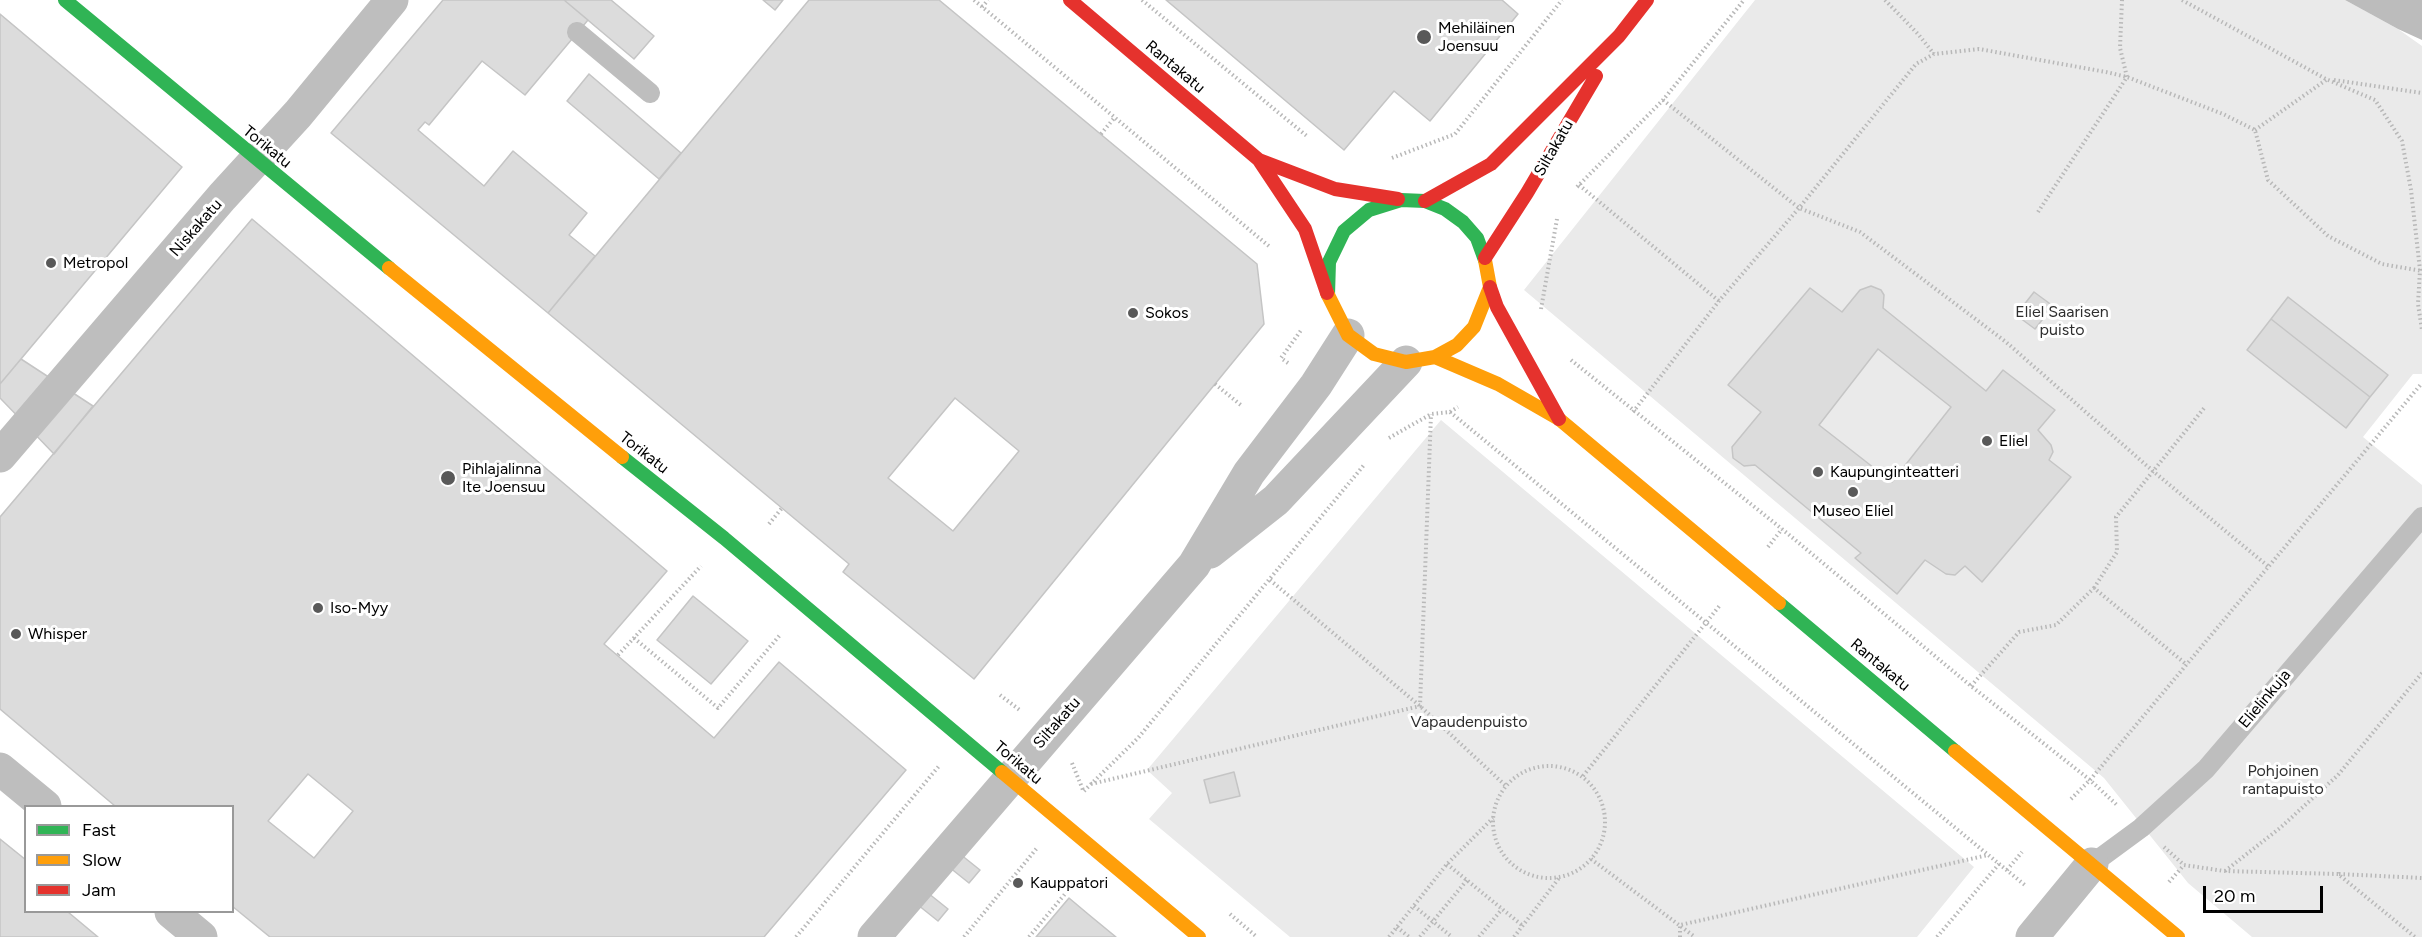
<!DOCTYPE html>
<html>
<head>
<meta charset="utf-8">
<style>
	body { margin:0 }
	#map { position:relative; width:2422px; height:937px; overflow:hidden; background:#fff; font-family:Figtree,sans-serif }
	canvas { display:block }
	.legend { position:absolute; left:24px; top:805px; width:210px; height:108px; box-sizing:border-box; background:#fff; border:2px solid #999; margin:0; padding:8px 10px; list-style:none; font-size:18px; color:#000 }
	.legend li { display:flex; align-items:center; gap:12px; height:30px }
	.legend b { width:30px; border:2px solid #999 }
	.scale { position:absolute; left:2203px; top:886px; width:120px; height:27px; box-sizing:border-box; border:3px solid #000; border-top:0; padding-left:8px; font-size:18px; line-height:21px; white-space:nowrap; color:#000; -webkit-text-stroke:4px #fff; paint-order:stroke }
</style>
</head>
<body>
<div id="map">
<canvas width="2422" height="937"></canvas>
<ul class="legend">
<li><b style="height:8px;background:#30b455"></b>Fast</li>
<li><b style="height:8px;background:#ff9f0a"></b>Slow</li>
<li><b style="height:8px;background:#e5322d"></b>Jam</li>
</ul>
<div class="scale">20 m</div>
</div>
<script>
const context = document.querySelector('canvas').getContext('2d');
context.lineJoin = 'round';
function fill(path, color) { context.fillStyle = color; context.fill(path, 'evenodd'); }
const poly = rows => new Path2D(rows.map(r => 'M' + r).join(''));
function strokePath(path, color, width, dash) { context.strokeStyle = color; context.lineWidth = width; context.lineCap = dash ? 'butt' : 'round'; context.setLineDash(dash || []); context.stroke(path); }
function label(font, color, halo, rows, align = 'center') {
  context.font = font + ' Figtree,sans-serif'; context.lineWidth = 6; context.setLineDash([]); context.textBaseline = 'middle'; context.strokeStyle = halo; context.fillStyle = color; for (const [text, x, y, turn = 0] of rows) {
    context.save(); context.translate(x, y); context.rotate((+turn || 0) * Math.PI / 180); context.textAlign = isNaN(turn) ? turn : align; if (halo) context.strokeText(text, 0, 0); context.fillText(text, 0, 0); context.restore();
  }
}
fill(poly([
	[1755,0,2345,0,2398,29,2422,46,2422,374,2413,374,2363,437,2422,485,2422,937,2252,937,2188,883,2104,778,1524,290],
	[1441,420,1974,867,1917,937,1290,937,1149,819,1172,793,1147,770]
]), '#eaeaea');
fill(poly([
	[2345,0,2422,0,2422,40,2398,29]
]), '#bcbcbc');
const building = poly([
	[443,0,564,0,588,20,525,95,482,61,429,125,425,122,418,130,484,186,513,151,587,213,569,235,595,256,548,313,331,133,443,0],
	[564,0,611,0,654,36,634,59,564,0],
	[763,0,783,0,775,10,763,0],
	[809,0,939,0,1257,264,1264,324,974,679,843,572,849,564,548,313,809,0],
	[955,398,1019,451,953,531,888,478,955,398],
	[1166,0,1502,0,1518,14,1430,121,1394,91,1344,150,1166,0],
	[0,14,182,167,0,384,0,14],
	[589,74,681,153,659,179,567,101,589,74],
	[252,219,667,571,604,644,714,738,779,662,906,770,764,937,270,937,232,906,232,806,115,806,0,709,0,517,252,219],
	[308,774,353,811,314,858,268,821,308,774],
	[1871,286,1881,290,1884,295,1883,308,1986,391,2003,370,2055,410,2038,430,2051,445,2053,452,2049,460,2071,477,1982,582,1965,566,1955,575,1946,574,1925,560,1897,594,1855,558,1861,553,1766,474,1755,465,1744,466,1733,458,1732,447,1761,412,1728,385,1810,288,1842,312,1860,290,1871,286],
	[1878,349,1951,407,1892,482,1819,425,1878,349],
	[2034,292,2053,306,2035,329,2016,315,2034,292],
	[2288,297,2388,375,2370,397,2271,319,2288,297],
	[2271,319,2370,397,2346,428,2247,350,2271,319],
	[21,359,93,406,54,454,0,398,0,384,21,359],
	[693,596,748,641,711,684,657,640,693,596],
	[1234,772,1240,796,1210,803,1204,780,1234,772],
	[0,839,26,860,26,912,68,912,98,937,0,937,0,839],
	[960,854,980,870,969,883,949,867,960,854],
	[928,893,948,909,938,921,918,905,928,893],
	[1069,898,1088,914,1116,937,1036,937,1069,898]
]);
fill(building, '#dcdcdc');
strokePath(building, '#c5c5c5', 1.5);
strokePath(poly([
	[974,0,1270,247],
	[1142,0,1308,137],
	[1885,0,1918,34,1934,54],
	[2182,0,2326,79,2375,100,2402,141,2411,190,2420,270,2418,304,2422,330],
	[982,7,988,0],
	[2334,80,2422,93],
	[1663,100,1799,208,1860,232,2006,342,2154,472,2269,567],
	[2255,130,2326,80],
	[1101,134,1115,117],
	[1392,158,1455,134,1562,0],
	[1579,185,1719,301],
	[1577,187,1663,100,1744,0],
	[2038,212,2127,77,2120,48,2122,0],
	[1541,309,1557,219],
	[1571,360,1782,529,1971,686,2090,780,2118,806],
	[1288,363,1281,358,1302,329],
	[1215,384,1242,406],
	[1450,412,2026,886],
	[1633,412,1719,301,1799,208,1916,64,1934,54,1979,49,2106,72,2127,77,2223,114,2255,130,2268,180,2328,236,2382,264,2422,271],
	[1389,438,1431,414,1450,412,1458,407],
	[769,524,782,508],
	[1768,547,1782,529],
	[1270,580,1420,706,1506,786],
	[2094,588,2117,552,2116,517,2205,407],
	[634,638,718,708,780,635],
	[618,655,701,566],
	[1971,686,2019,632,2056,625,2094,588,2187,665],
	[1000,695,1021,711],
	[1072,763,1083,790],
	'1493 822a56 56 0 1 1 112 0a56 56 0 1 1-112 0Z',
	[1583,776,1721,604],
	[1091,784,1420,706,1431,414],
	[1084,791,1138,738,1364,465],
	[2071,799,2090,780,2422,383],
	[2164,847,2184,865,2224,871,2338,874,2415,937],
	[1591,859,1695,937],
	[1447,864,1523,926],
	[2007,870,2022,852],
	[2225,871,2280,828,2338,775,2422,673],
	[2339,874,2422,878],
	[2169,882,2184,865],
	[1414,906,1452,937],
	[1230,914,1257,937],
	[1397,927,1409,937],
	[796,937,939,766],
	[964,937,1037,848],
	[1029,937,1075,882],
	[1389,937,1447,864,1493,818],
	[1420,937,1467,880],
	[1479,937,1502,909],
	[1514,937,1559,878],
	[1680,937,1680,925,1988,855],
	[1937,937,1999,864]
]), '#b8b8b8', 4, [1.5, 3]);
strokePath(poly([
	[577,32,650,93],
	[2092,864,2141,828,2206,769,2422,517]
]), '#bebebe', 20);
strokePath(poly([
	[0,456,222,197,298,114,392,0],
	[1210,552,1276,500,1406,362],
	[0,769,45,806],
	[171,912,201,937],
	[874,937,1194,565,1249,473,1316,385,1348,335],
	[2032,937,2092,864]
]), '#bebebe', 33);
strokePath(poly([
	[65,0,389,268],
	[1328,295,1329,262,1344,231,1369,210,1401,200,1425,201,1445,209,1463,222,1477,238,1485,260],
	[622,457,724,538,1002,772],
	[1779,603,1955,751]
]), '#30b455', 14);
strokePath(poly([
	[389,268,622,457],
	[1327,293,1348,335,1374,354,1406,362,1435,357,1457,345,1474,327,1490,287,1485,260],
	[1435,357,1498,384,1559,419,1779,603],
	[1955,751,2178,937],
	[1002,772,1199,937]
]), '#ff9f0a', 14);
strokePath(poly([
	[1070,0,1259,160,1305,229,1327,293],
	[1259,160,1335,189,1398,199],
	[1425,201,1491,164,1619,36,1647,0],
	[1485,258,1527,193,1596,76],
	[1490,287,1497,307,1559,419]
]), '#e5322d', 14);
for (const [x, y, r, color] of [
	[1424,37,8,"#595959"],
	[51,263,6,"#595959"],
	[1133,313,6,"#595959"],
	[1987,441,6,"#595959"],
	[1818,472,6,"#595959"],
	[448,478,8,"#595959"],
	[1853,492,6,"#595959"],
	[318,608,6,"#595959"],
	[16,634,6,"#595959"],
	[1018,883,6,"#595959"]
]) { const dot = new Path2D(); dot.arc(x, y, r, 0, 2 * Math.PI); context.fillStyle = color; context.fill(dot); strokePath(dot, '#fff', 2); }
label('16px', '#000', '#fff', [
	["Mehiläinen",1438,28],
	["Joensuu",1438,46],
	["Metropol",63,263],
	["Sokos",1145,313],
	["Eliel",1999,441],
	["Pihlajalinna",462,469],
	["Ite Joensuu",462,487],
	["Kaupunginteatteri",1830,472],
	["Museo Eliel",1853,511,"center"],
	["Iso-Myy",330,608],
	["Whisper",28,634],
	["Kauppatori",1030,883]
], 'left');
label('16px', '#000', '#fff', [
	["Rantakatu",1175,67,40],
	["Torikatu",267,147,39],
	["Siltakatu",1554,148,-60],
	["Niskakatu",196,228,-49],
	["Torikatu",644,453,38],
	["Rantakatu",1880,665,40],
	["Elielinkuja",2265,699,-50],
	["Siltakatu",1057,723,-49],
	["Torikatu",1018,763,40]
]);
label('16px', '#2f2f2f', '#fff', [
	["Eliel Saarisen",2062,312],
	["puisto",2062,330],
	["Vapaudenpuisto",1469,722],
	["Pohjoinen",2283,771],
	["rantapuisto",2283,789]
]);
</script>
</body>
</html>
